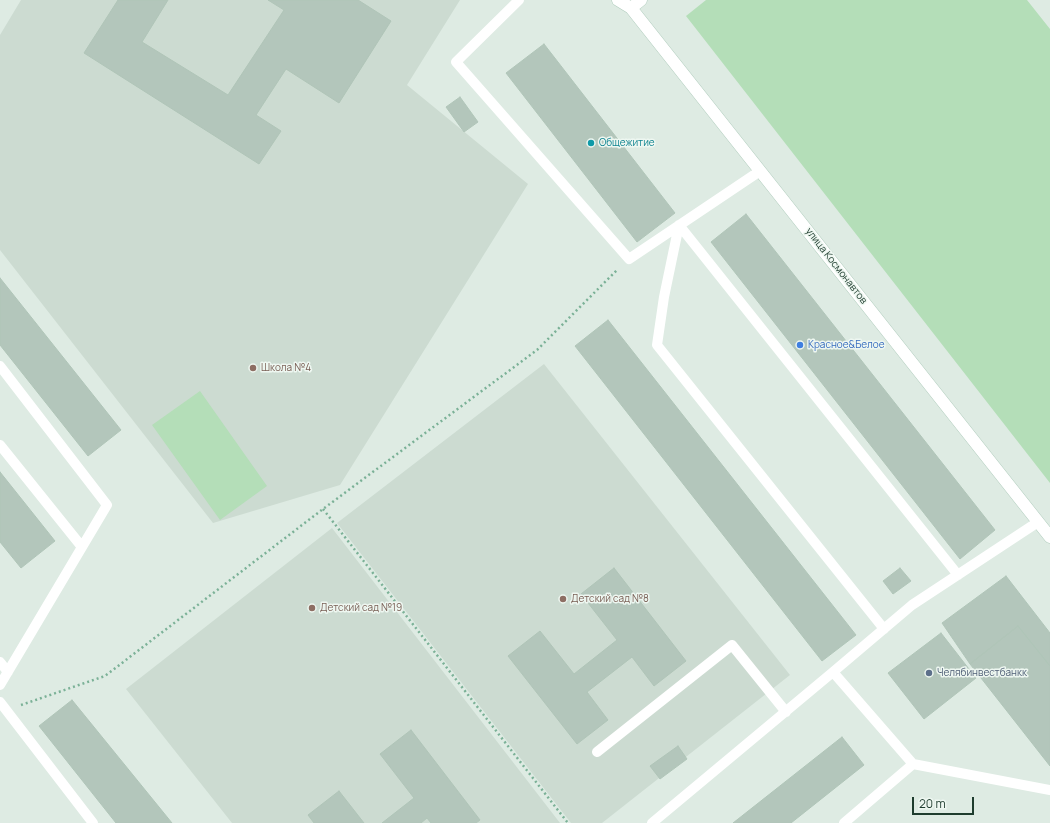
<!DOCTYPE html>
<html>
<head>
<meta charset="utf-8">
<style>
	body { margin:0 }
	#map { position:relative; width:1050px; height:823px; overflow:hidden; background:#deebe3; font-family:Manrope,sans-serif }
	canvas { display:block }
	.scale { position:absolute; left:912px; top:797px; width:62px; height:18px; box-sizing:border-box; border:2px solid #1e3c2e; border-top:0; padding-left:5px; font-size:12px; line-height:14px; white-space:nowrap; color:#1e3c2e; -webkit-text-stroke:3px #eef7f1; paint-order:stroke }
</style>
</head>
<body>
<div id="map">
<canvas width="1050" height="823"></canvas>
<div class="scale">20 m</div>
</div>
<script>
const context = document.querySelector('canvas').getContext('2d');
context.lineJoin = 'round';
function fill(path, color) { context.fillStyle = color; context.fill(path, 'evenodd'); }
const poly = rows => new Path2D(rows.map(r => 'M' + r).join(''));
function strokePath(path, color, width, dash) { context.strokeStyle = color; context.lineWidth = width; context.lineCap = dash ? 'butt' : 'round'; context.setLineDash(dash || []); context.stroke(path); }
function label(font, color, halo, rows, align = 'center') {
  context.font = font + ' Manrope,sans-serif'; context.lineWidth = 3; context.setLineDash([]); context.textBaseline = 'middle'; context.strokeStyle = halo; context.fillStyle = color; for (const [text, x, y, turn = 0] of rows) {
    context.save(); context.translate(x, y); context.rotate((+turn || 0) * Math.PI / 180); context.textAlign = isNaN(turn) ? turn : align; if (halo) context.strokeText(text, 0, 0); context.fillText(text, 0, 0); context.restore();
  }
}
fill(poly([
	[21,0,460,0,407,85,528,184,340,485,213,523,0,250,0,35],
	[544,364,790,675,602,823,571,823,337,523],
	[332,528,560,823,232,823,126,689]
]), '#ccdbd1');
fill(poly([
	[706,0,1027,0,1050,29,1050,483,686,16],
	[200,391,267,486,220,520,152,425]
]), '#b4deb8');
const building = poly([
	[118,0,168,0,142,42,228,95,284,10,268,0,358,0,391,21,339,103,286,69,256,115,281,131,259,164,84,53,118,0],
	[544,44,675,213,637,242,506,73,544,44],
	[460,97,478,122,464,132,446,107,460,97],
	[746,214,995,530,960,559,711,242,746,214],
	[0,278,121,430,88,456,0,345,0,278],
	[608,320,856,635,822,661,575,346,608,320],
	[0,472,55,541,21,568,0,542,0,472],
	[614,568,686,661,654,686,632,657,587,692,608,720,577,744,508,656,540,631,574,674,617,640,581,594,614,568],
	[900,568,911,581,893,594,883,581,900,568],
	[1006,576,1050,633,1050,666,1018,626,970,664,942,623,1006,576],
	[1018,626,1050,666,1050,766,970,664,1018,626],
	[941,633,976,678,924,719,888,673,941,633],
	[72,700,172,823,116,823,39,726,72,700],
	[411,730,480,820,476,823,431,823,427,818,421,823,382,823,414,798,380,754,411,730],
	[842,737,864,765,791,823,733,823,842,737],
	[678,746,687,759,660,779,650,766,678,746],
	[339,791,364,823,314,823,308,815,339,791]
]);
fill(building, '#b3c6bb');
strokePath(building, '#b0c5b8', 1);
const secondary = poly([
	[618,0,631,8,1050,537],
	[631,8,641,0]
]);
strokePath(secondary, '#b0ccbd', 13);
strokePath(poly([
	[323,509,568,823],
	[21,705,105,676,323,509,537,350,618,269]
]), '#7bb197', 2.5, [2, 3]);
strokePath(poly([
	[519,0,456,62,629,259,760,171],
	[679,225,664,297,657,345,884,629],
	[679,225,958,575],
	[0,366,107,505,0,685],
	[0,445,82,547],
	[0,662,8,672],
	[833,672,913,764,1050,790],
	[0,702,93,823],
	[597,752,732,645,786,712],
	[652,823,833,672,912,605,1038,522],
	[844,823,913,764]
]), '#fff', 10);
strokePath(secondary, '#fff', 12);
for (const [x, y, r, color] of [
	[591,143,4,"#0f9aa8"],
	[800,345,4,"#3f7fe0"],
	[253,368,4,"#8d6e63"],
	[563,599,4,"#8d6e63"],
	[312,608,4,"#8d6e63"],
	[929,673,4,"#5c6f8a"]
]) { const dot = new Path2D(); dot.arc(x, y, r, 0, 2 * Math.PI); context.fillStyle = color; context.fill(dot); strokePath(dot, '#eef7f1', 1.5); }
label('10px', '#0d838f', '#eef7f1', [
	["Общежитие",599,143]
], 'left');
label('10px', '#1e3c2e', '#eef7f1', [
	["улица Космонавтов",836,266,52]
]);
label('10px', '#366cbe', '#eef7f1', [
	["Красное&Белое",808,345]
], 'left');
label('10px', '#785e54', '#eef7f1', [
	["Школа №4",261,368],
	["Детский сад №8",571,599],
	["Детский сад №19",320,608]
], 'left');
label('10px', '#4e5e75', '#eef7f1', [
	["Челябинвестбанкк",937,673]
], 'left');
</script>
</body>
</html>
